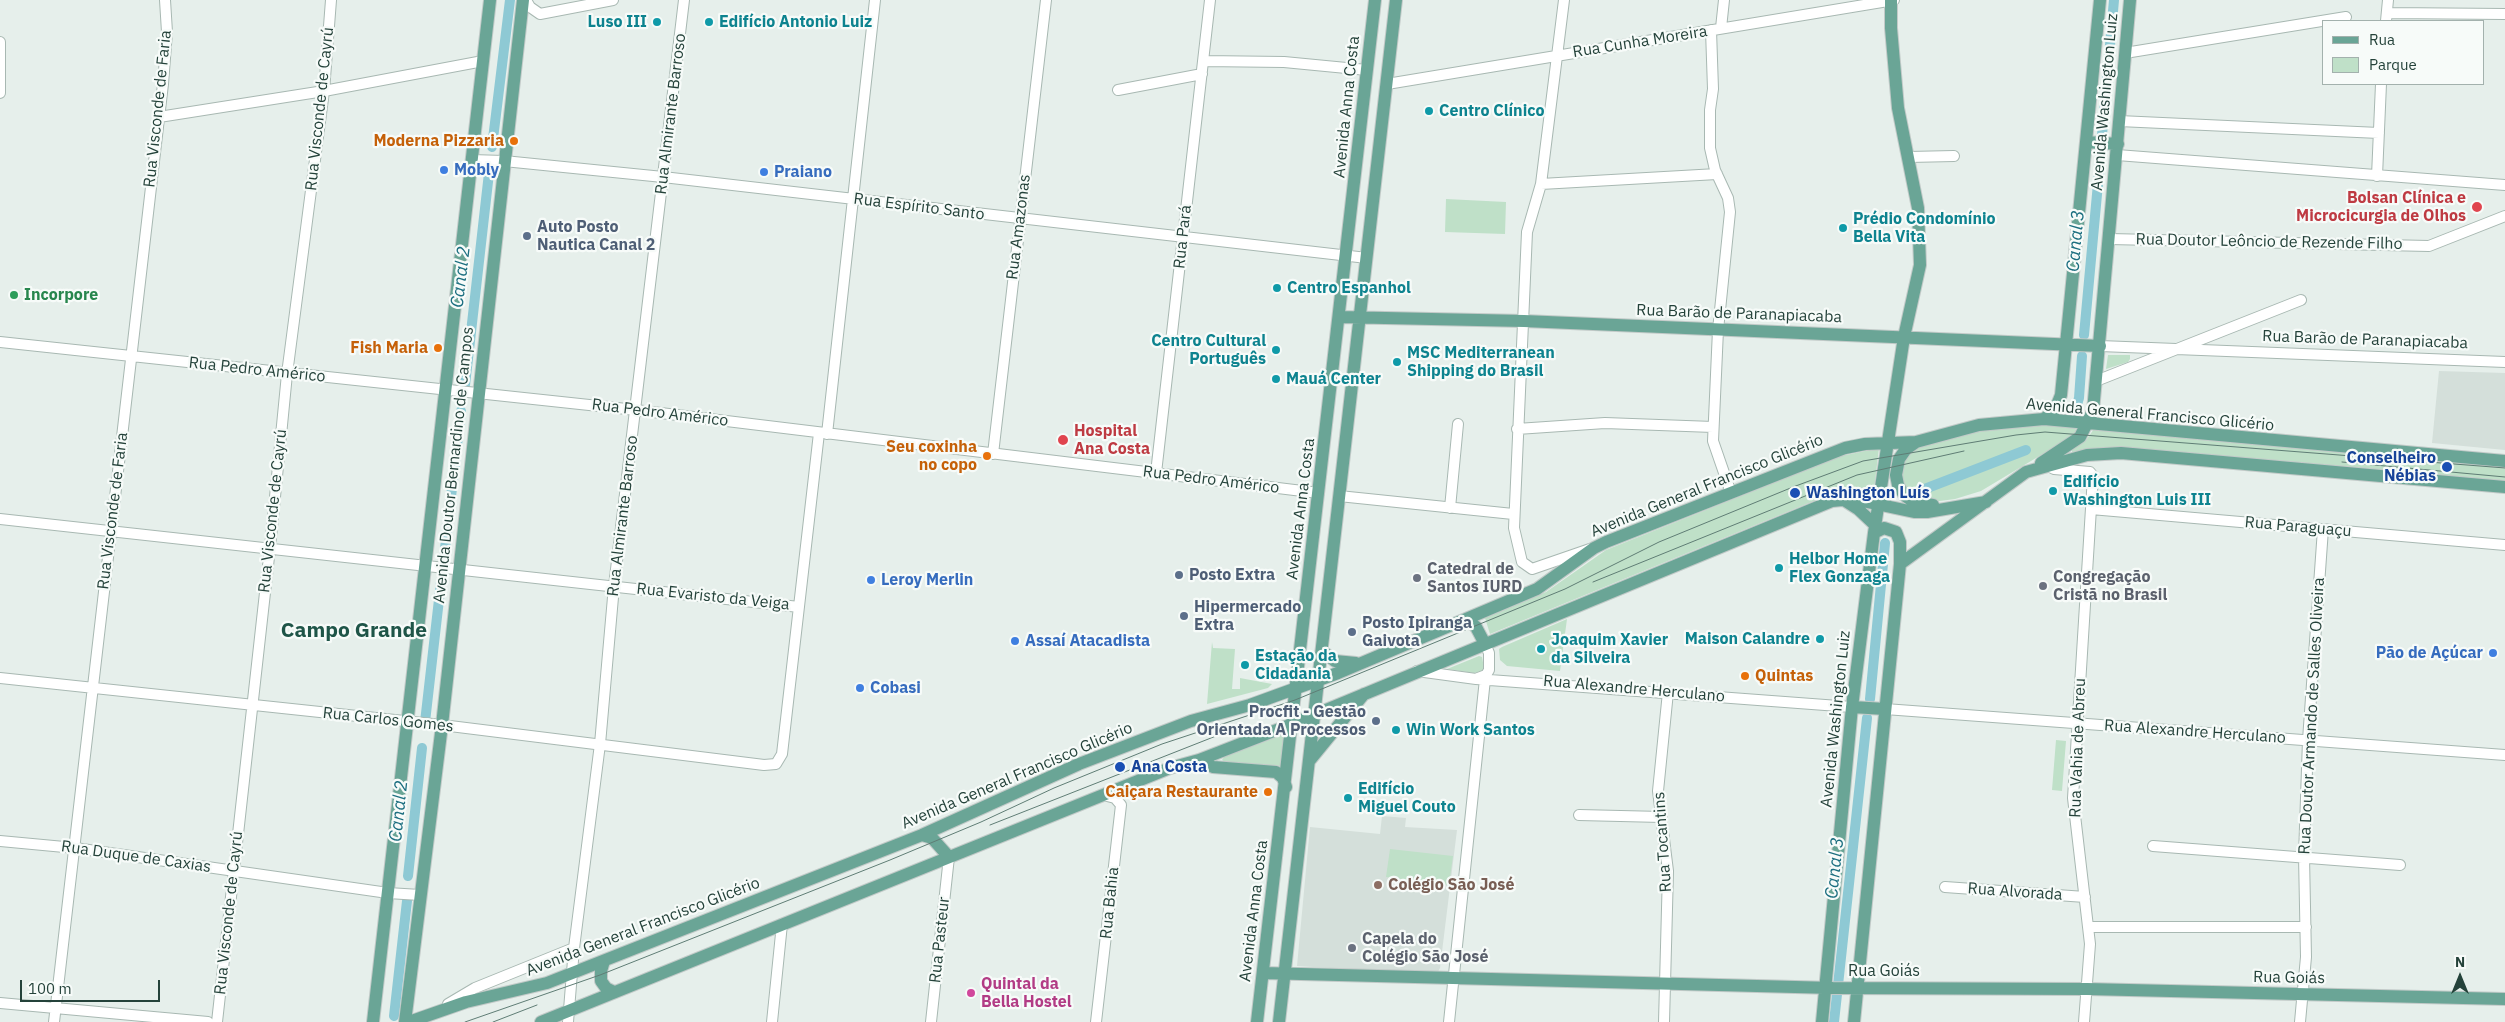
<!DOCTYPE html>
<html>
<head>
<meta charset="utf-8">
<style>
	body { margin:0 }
	#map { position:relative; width:2505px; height:1022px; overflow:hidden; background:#e6efeb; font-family:"IBM Plex Sans",sans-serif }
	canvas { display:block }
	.legend { position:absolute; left:2322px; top:20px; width:162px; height:65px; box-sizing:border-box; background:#f7fbf9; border:1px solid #a3b1ad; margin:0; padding:6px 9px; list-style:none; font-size:15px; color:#24423a }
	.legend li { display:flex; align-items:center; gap:10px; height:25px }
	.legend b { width:25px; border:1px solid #a3b1ad }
	.north { position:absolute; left:2435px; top:952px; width:50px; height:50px; -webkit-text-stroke:4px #f7fbf9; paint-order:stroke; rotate:0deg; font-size:14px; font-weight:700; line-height:20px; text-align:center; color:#24423a }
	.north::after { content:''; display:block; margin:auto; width:18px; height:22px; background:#24423a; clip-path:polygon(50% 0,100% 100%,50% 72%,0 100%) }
	.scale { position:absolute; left:20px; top:980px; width:140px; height:22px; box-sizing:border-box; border:2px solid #24423a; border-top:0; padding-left:6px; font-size:15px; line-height:18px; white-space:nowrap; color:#24423a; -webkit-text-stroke:4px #f7fbf9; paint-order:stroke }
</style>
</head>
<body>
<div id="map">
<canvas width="2505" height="1022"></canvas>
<ul class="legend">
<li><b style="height:6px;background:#6aa596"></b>Rua</li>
<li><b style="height:14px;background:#bfe0c8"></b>Parque</li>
</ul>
<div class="north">N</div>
<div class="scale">100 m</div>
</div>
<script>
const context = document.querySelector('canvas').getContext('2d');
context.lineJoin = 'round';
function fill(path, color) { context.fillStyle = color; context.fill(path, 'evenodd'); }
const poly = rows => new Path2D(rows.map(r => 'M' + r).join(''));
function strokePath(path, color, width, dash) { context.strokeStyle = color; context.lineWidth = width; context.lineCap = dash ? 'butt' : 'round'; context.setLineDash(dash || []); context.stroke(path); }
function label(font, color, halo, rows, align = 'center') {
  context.font = font + ' "IBM Plex Sans",sans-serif'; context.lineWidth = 4.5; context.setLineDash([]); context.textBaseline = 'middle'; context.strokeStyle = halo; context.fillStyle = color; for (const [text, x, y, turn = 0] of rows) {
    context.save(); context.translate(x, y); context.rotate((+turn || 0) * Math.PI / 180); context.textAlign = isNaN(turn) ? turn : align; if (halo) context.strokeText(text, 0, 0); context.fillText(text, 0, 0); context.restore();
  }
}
fill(poly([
	[2439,371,2505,373,2505,450,2432,443],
	[1382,816,1406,818,1405,827,1457,830,1440,968,1438,972,1428,974,1297,966,1310,827,1380,834]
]), '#d4dfda');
fill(poly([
	[1446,199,1506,202,1505,234,1445,232],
	[2108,355,2130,355,2130,359,2128,362,2106,369],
	[2034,425,2074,427,2077,431,2071,437,1981,491,1955,499,1932,502,1913,498,1900,478,1904,459,1916,447,1980,431],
	[2094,429,2505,465,2505,483,2097,449,2072,452,2072,449,2086,440],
	[1879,448,1873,498,1847,492,1826,496,1490,634,1485,618,1546,592,1606,550,1841,456],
	[1567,619,1560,671,1507,666,1500,660,1499,649,1502,647],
	[1212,642,1213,648,1235,649,1232,689,1240,689,1240,678,1272,684,1268,688,1207,704],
	[1479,656,1482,657,1484,668,1482,671,1474,673,1447,669],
	[1282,735,1284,736,1281,766,1225,762,1222,760,1224,757],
	[2056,740,2066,741,2062,791,2052,790],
	[1390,849,1453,856,1449,885,1386,877]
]), '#bfe0c8');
strokePath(poly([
	[2102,135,2114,0],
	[492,147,510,0],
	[2084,335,2101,151],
	[465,385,489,173],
	[2074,414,2079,398,2082,356],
	[1922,490,2026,450],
	[444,557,461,411],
	[1870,699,1885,543],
	[425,722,441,582],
	[408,876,422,748],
	[394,1016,407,901],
	[1834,1022,1867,718]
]), '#8ec9d4', 10);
const minor = poly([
	[526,0,530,7,540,14,613,0],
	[1564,0,1541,184,1527,232,1514,528,1522,562,1532,569,1590,549],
	[2388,13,2505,14],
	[2386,21,2388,0],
	[1721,28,1724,0],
	[1711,30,1713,89,1710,110,1710,148,1715,170,1728,198,1730,212,1718,330,1713,441,1731,493],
	[0,42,0,93],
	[2125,53,2346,17],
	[1203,61,1284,62,1367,70],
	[1387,84,1894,0],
	[1118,90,1202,74],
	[159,117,324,91,483,61],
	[2119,121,2379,133],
	[2117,155,2505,185],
	[1909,157,1954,156],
	[471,160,504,161,663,177,1367,258],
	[2377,176,2381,84],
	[1541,184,1717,174],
	[2109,239,2429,246,2505,216],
	[0,342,636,410,1319,493],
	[2100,346,2505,362],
	[2096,381,2301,300],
	[1517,429,1605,423,1713,427],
	[827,434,875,0],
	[993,454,1046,0],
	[2048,466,2054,469,2090,472,2093,476,2073,798,2090,944,2084,1022],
	[1156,473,1210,0],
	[1339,496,1513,514],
	[1450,508,1458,424],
	[2091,509,2505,545],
	[0,519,799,607],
	[1417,671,1476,679,1852,707],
	[0,678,442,725,764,765,776,764,782,754,819,433],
	[1478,678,1486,675,1489,670,1489,653,1485,644],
	[1885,709,2505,755],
	[1579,815,1662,817],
	[0,841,75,848,388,893,420,895],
	[2153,846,2400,865],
	[1945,887,2085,897],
	[2089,927,2306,927],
	[0,1003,208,1022],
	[448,1004,475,988,574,948],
	[54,1022,163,84,167,32,165,0],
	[217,1022,270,548,287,374,324,91,331,0],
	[568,1022,574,948,600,744,614,586,684,0],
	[772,1022,782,924],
	[931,1022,949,857],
	[1096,1022,1121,805,1115,798,1103,795],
	[1449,1022,1485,679],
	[1664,1022,1668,871,1658,791,1668,692],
	[2300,1022,2306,957,2304,856,2308,740,2323,529]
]);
const major = poly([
	[2086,142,2118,144],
	[1339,317,1524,321,2100,346],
	[2044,419,2055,410,2061,395,2100,0],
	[1916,442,1906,449,1899,459,1896,475,1898,485,1904,495,1914,502,1933,505],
	[2041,463,2080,437,2093,411,2130,0],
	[1844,500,1858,509,1875,525],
	[1900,564,2026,472,2087,455,2121,453,2505,487],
	[1466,619,1476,627,1485,644],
	[1322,651,1335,661,1356,663],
	[1852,707,1885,709],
	[1199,760,1213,767,1276,772,1283,778,1286,787],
	[1310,760,1364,694],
	[922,835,932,838,949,857],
	[604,961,601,971,601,981,606,988,614,992],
	[1263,973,1833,988,2087,989,2505,999],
	[373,1022,490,0],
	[405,1022,442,725,523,0],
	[409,1022,466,1002,547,983,922,835,1079,764,1191,721,1250,705,1338,673,1537,589,1594,548,1606,542,1845,448,1865,444,1916,442,1979,425,2044,419,2505,461],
	[541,1022,1170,768,1199,760,1292,724,1832,501,1853,499,1914,512,1927,512,1986,502],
	[1257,1022,1375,0],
	[1279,1022,1396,0],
	[1822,1022,1852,707,1874,533,1904,337,1920,265,1918,208,1898,108,1891,28,1891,0],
	[1854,1022,1900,564,1900,542,1896,532,1884,528,1874,533]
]);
strokePath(minor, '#a8b8b2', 12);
strokePath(major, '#c2cac8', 14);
strokePath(minor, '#fff', 10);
strokePath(major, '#6aa596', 12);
strokePath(poly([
	[2342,462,2505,477],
	[1593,582,1857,475,1964,451],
	[990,825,1244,725],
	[465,1022,600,975,890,860,981,822,1054,788,1162,744,1295,700,1565,589,1659,542,1793,487,1863,461,2016,435,2045,432,2505,468],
	[493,1022,537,1005]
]), '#5f7d75', 1);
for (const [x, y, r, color] of [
	[657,22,5,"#0f9aa8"],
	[709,22,5,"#0f9aa8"],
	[1429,111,5,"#0f9aa8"],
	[514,141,5,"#e8710a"],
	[444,170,5,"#3f7fe0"],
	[764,172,5,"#3f7fe0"],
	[2477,207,6,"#e0444e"],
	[1843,228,5,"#0f9aa8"],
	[527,236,5,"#5c6f8a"],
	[1277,288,5,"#0f9aa8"],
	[14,295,5,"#2e9e5b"],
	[438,348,5,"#e8710a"],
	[1276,350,5,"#0f9aa8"],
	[1397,362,5,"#0f9aa8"],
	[1276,379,5,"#0f9aa8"],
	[1063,440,6,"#e0444e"],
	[987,456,5,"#e8710a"],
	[2447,467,6,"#1a4fb4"],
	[2053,491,5,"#0f9aa8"],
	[1795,493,6,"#1a4fb4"],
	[1779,568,5,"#0f9aa8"],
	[1179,575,5,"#5c6f8a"],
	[1417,578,5,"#6b7280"],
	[871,580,5,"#3f7fe0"],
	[2043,586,5,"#6b7280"],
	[1184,616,5,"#5c6f8a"],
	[1352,632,5,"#5c6f8a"],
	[1820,639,5,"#0f9aa8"],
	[1015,641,5,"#3f7fe0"],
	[1541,649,5,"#0f9aa8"],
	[2493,653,5,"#3f7fe0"],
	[1245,665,5,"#0f9aa8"],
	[1745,676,5,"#e8710a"],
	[860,688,5,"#3f7fe0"],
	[1376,721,5,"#5c6f8a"],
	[1396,730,5,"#0f9aa8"],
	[1120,767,6,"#1a4fb4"],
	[1268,792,5,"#e8710a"],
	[1348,798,5,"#0f9aa8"],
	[1378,885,5,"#8d6e63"],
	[1352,948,5,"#6b7280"],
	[971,993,5,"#d1479c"]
]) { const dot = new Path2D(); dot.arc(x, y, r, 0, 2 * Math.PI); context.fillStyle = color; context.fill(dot); strokePath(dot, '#f7fbf9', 2); }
label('bold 16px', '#0d838f', '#f7fbf9', [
	["Luso III",647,22,"right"],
	["Edifício Antonio Luiz",719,22],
	["Centro Clínico",1439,111],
	["Prédio Condomínio",1853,219],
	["Bella Vita",1853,237],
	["Centro Espanhol",1287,288],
	["Centro Cultural",1266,341,"right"],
	["Português",1266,359,"right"],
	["MSC Mediterranean",1407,353],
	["Shipping do Brasil",1407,371],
	["Mauá Center",1286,379],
	["Edifício",2063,482],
	["Washington Luis III",2063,500],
	["Helbor Home",1789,559],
	["Flex Gonzaga",1789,577],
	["Maison Calandre",1810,639,"right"],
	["Joaquim Xavier",1551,640],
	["da Silveira",1551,658],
	["Estação da",1255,656],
	["Cidadania",1255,674],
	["Win Work Santos",1406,730],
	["Edifício",1358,789],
	["Miguel Couto",1358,807]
], 'left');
label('16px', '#24423a', '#f7fbf9', [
	["Rua Cunha Moreira",1640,42,-9],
	["Avenida Washington Luiz",2105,102,-85],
	["Avenida Anna Costa",1347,107,-84],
	["Rua Visconde de Faria",158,109,-84],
	["Rua Visconde de Cayrú",320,109,-84],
	["Rua Almirante Barroso",671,114,-83],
	["Rua Espírito Santo",919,207,7],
	["Rua Amazonas",1019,227,-83],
	["Rua Pará",1183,237,-84],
	["Rua Doutor Leôncio de Rezende Filho",2269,242,1],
	["Rua Barão de Paranapiacaba",1739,314,2],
	["Rua Barão de Paranapiacaba",2365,340,2],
	["Rua Pedro Américo",257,370,6],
	["Rua Pedro Américo",660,413,7],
	["Avenida General Francisco Glicério",2150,415,5],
	["Avenida Doutor Bernardino de Campos",454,465,-84],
	["Rua Pedro Américo",1211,480,7],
	["Avenida General Francisco Glicério",1707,486,-22],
	["Avenida Anna Costa",1301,509,-83],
	["Rua Visconde de Faria",113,511,-83],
	["Rua Visconde de Cayrú",273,511,-84],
	["Rua Almirante Barroso",623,516,-83],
	["Rua Paraguaçu",2298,527,5],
	["Rua Evaristo da Veiga",713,597,6],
	["Rua Alexandre Herculano",1634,689,5],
	["Rua Doutor Armando de Salles Oliveira",2312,716,-87],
	["Avenida Washington Luiz",1836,719,-84],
	["Rua Carlos Gomes",388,720,6],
	["Rua Alexandre Herculano",2195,732,4],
	["Rua Vahia de Abreu",2078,748,-88],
	["Avenida General Francisco Glicério",1017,776,-23],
	["Rua Tocantins",1663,842,-94],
	["Rua Duque de Caxias",136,857,8],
	["Rua Alvorada",2015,892,4],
	["Rua Bahia",1110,903,-84],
	["Avenida Anna Costa",1254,911,-83],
	["Rua Visconde de Cayrú",229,913,-84],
	["Avenida General Francisco Glicério",643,927,-21],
	["Rua Pasteur",940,940,-84],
	["Rua Goiás",1884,971],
	["Rua Goiás",2289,978,1]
]);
label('bold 16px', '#c56008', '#f7fbf9', [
	["Moderna Pizzaria",504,141],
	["Fish Maria",428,348],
	["Seu coxinha",977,447],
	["no copo",977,465],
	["Quintas",1755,676,"left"],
	["Caiçara Restaurante",1258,792]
], 'right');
label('bold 16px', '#366cbe', '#f7fbf9', [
	["Mobly",454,170],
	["Praiano",774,172],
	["Leroy Merlin",881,580],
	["Assaí Atacadista",1025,641],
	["Pão de Açúcar",2483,653,"right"],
	["Cobasi",870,688]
], 'left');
label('bold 16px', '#be3a42', '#f7fbf9', [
	["Bolsan Clínica e",2466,198],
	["Microcicurgia de Olhos",2466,216],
	["Hospital",1074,431,"left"],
	["Ana Costa",1074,449,"left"]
], 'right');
label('bold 16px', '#4e5e75', '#f7fbf9', [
	["Auto Posto",537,227],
	["Nautica Canal 2",537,245],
	["Posto Extra",1189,575],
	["Hipermercado",1194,607],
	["Extra",1194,625],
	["Posto Ipiranga",1362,623],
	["Gaivota",1362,641],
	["Procfit - Gestão",1366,712,"right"],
	["Orientada A Processos",1366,730,"right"]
], 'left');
label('bold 16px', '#27864d', '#f7fbf9', [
	["Incorpore",24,295]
], 'left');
label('bold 16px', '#164399', '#f7fbf9', [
	["Conselheiro",2436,458,"right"],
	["Nébias",2436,476,"right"],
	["Washington Luís",1806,493],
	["Ana Costa",1131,767]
], 'left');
label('bold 16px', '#5b616d', '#f7fbf9', [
	["Catedral de",1427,569],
	["Santos IURD",1427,587],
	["Congregação",2053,577],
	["Cristã no Brasil",2053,595],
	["Capela do",1362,939],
	["Colégio São José",1362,957]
], 'left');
label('bold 16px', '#785e54', '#f7fbf9', [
	["Colégio São José",1388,885]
], 'left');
label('bold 16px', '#b23c85', '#f7fbf9', [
	["Quintal da",981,984],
	["Bella Hostel",981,1002]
], 'left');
label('italic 18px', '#1c6f80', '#f7fbf9', [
	["Canal 3",2076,241,-85],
	["Canal 2",461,277,-83],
	["Canal 2",399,811,-84],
	["Canal 3",1835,868,-84]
]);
label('bold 21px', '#1f5548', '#f7fbf9', [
	["Campo Grande",354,631]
]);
</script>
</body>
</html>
